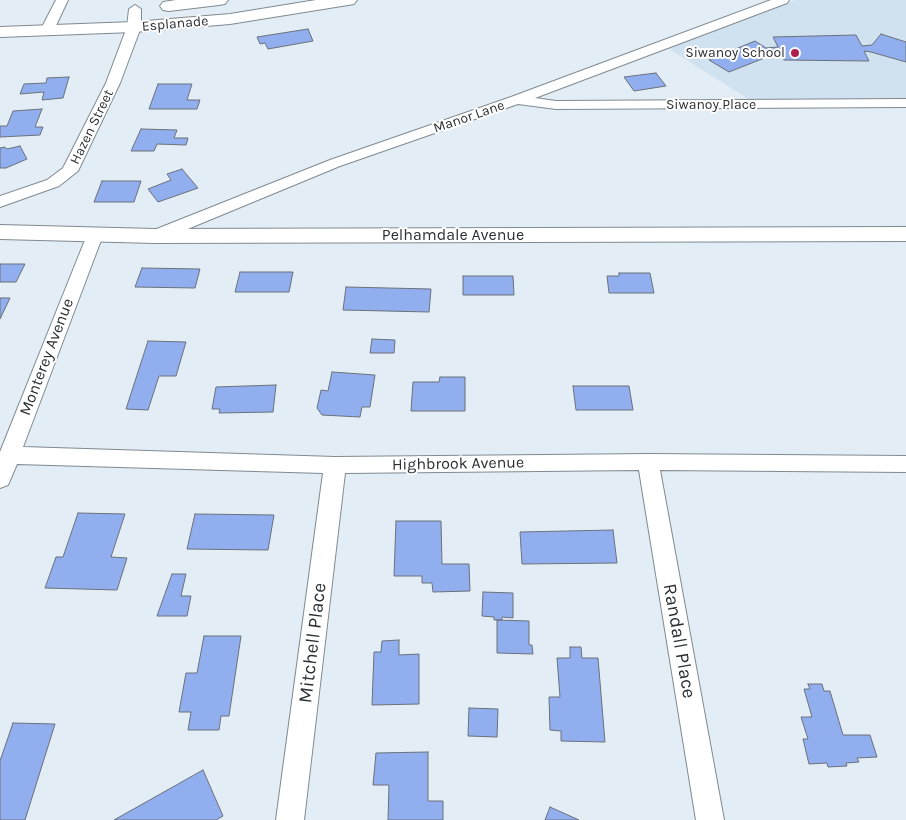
<!DOCTYPE html>
<html>
<head>
<meta charset="utf-8">
<style>
	body { margin:0 }
	canvas { display:block; background:#e2edf5 }
</style>
</head>
<body>
<canvas width="906" height="820"></canvas>
<script>
const context = document.querySelector('canvas').getContext('2d');
context.lineJoin = 'round';
function fill(path, color) { context.fillStyle = color; context.fill(path, 'evenodd'); }
const poly = rows => new Path2D(rows.map(r => 'M' + r).join(''));
function strokePath(path, color, width, dash) { context.strokeStyle = color; context.lineWidth = width; context.lineCap = dash ? 'butt' : 'round'; context.setLineDash(dash || []); context.stroke(path); }
function label(font, color, halo, rows, align = 'center') {
  context.font = font + ' Karla,sans-serif'; context.lineWidth = 4; context.setLineDash([]); context.textBaseline = 'middle'; context.strokeStyle = halo; context.fillStyle = color; for (const [text, x, y, turn = 0] of rows) {
    context.save(); context.translate(x, y); context.rotate((+turn || 0) * Math.PI / 180); context.textAlign = isNaN(turn) ? turn : align; if (halo) context.strokeText(text, 0, 0); context.fillText(text, 0, 0); context.restore();
  }
}
fill(poly([
	[795,0,906,0,906,99,753,102,666,47]
]), '#d0e2ef');
const building = poly([
	[308,29,313,41,268,49,265,43,260,44,257,37,308,29],
	[881,34,906,42,906,62,871,52,864,51,869,61,784,60,782,55,772,55,729,72,709,60,755,41,766,48,778,47,773,37,856,35,862,46,872,45,881,34],
	[656,73,666,86,634,91,624,77,656,73],
	[69,77,63,98,42,100,44,92,20,94,24,84,46,83,47,78,69,77],
	[158,84,192,84,187,100,200,100,197,109,149,109,158,84],
	[42,109,35,127,43,127,40,135,0,137,0,126,7,126,13,111,42,109],
	[141,129,177,130,174,138,188,138,186,145,157,144,154,151,131,151,141,129],
	[20,146,27,159,6,168,0,168,0,148,5,147,7,149,20,146],
	[182,169,198,188,158,202,148,189,171,180,167,174,182,169],
	[102,181,141,181,134,202,94,202,102,181],
	[0,264,25,264,16,282,0,282,0,264],
	[142,268,200,269,195,288,135,287,142,268],
	[240,272,293,272,289,292,235,292,240,272],
	[619,273,650,273,654,293,609,293,607,276,619,276,619,273],
	[463,276,513,276,514,295,463,295,463,276],
	[346,287,431,289,429,312,343,310,346,287],
	[0,298,10,298,0,319,0,298],
	[372,339,395,340,394,353,370,353,372,339],
	[148,341,186,342,176,376,159,376,148,410,126,409,148,341],
	[332,372,375,375,370,407,362,407,360,417,322,415,317,408,321,390,328,391,332,372],
	[440,377,465,377,465,411,411,411,413,382,439,382,440,377],
	[276,385,273,412,219,413,220,409,212,409,216,387,276,385],
	[573,386,629,386,633,410,576,410,573,386],
	[78,513,125,514,111,557,127,558,117,590,45,588,56,557,63,557,78,513],
	[195,514,274,515,268,550,187,549,195,514],
	[396,521,441,521,442,564,469,564,470,591,433,592,432,583,422,583,422,576,394,576,396,521],
	[613,530,617,563,522,564,520,532,613,530],
	[172,574,186,574,181,596,191,596,187,616,157,616,172,574],
	[483,592,513,593,513,618,502,617,502,620,494,620,494,617,482,616,483,592],
	[497,620,529,621,529,645,532,645,533,654,497,653,497,620],
	[204,636,241,636,229,716,221,716,219,730,188,730,191,712,179,712,186,673,197,673,204,636],
	[399,640,399,655,419,654,419,704,372,705,374,652,381,652,382,641,399,640],
	[570,647,581,647,582,658,598,658,605,742,561,741,561,731,550,730,549,697,560,697,557,658,570,658,570,647],
	[808,684,822,684,824,691,830,691,843,735,870,735,877,757,857,758,859,762,846,763,847,766,828,767,827,763,809,764,803,739,808,739,801,717,812,717,804,689,810,689,808,684],
	[469,708,498,709,497,737,468,736,469,708],
	[13,723,55,724,25,820,0,820,0,761,13,723],
	[428,752,428,801,443,801,443,820,388,820,389,785,373,785,376,753,428,752],
	[203,770,223,816,216,820,114,820,203,770],
	[550,807,579,820,545,820,550,807]
]);
fill(building, '#91afef');
strokePath(building, '#6c707a', 1);
const street = poly([
	[56,0,68,0,52,34,42,34,40,31,56,0],
	[771,0,789,0,787,3,535,98,556,101,906,99,906,107,556,109,518,104,340,166,161,240,155,241,149,240,147,236,149,232,330,160,511,97,771,0],
	[135,5,141,9,141,27,120,83,78,171,59,186,0,207,0,196,47,180,63,168,106,83,127,27,129,9,135,5],
	[95,230,101,231,103,235,23,447,335,457,648,454,906,456,906,472,660,470,724,820,696,820,639,470,345,473,304,820,276,820,323,473,17,464,8,485,0,488,0,452,87,235,89,231,95,230]
]);
const secondary = poly([
	[176,0,228,0,225,4,219,5,169,11,163,10,160,6,163,2,176,0],
	[316,0,357,0,354,4,348,5,230,24,134,32,0,37,0,27,134,22,230,14,316,0],
	[0,225,155,229,906,227,906,241,155,243,0,239,0,225]
]);
strokePath(street, '#808a91', 2);
strokePath(secondary, '#808a91', 2);
fill(street, '#fff');
fill(secondary, '#fff');
for (const [x, y, r, color] of [
	[795,53,5,"#b01e4d"]
]) { const dot = new Path2D(); dot.arc(x, y, r, 0, 2 * Math.PI); context.fillStyle = color; context.fill(dot); strokePath(dot, '#fff', 2); }
label('14px', '#2c3033', '#fff', [
	["Esplanade",175,24,-5],
	["Siwanoy Place",711,105],
	["Manor Lane",469,117,-19],
	["Hazen Street",92,127,-64]
]);
label('14px', '#2c3033', '#fff', [
	["Siwanoy School",785,53]
], 'right');
label('16px', '#2c3033', '#fff', [
	["Pelhamdale Avenue",453,235],
	["Monterey Avenue",47,357,-69],
	["Highbrook Avenue",458,464,-1]
]);
label('19px', '#2c3033', '#fff', [
	["Randall Place",679,641,80],
	["Mitchell Place",313,643,-83]
]);
</script>
</body>
</html>
